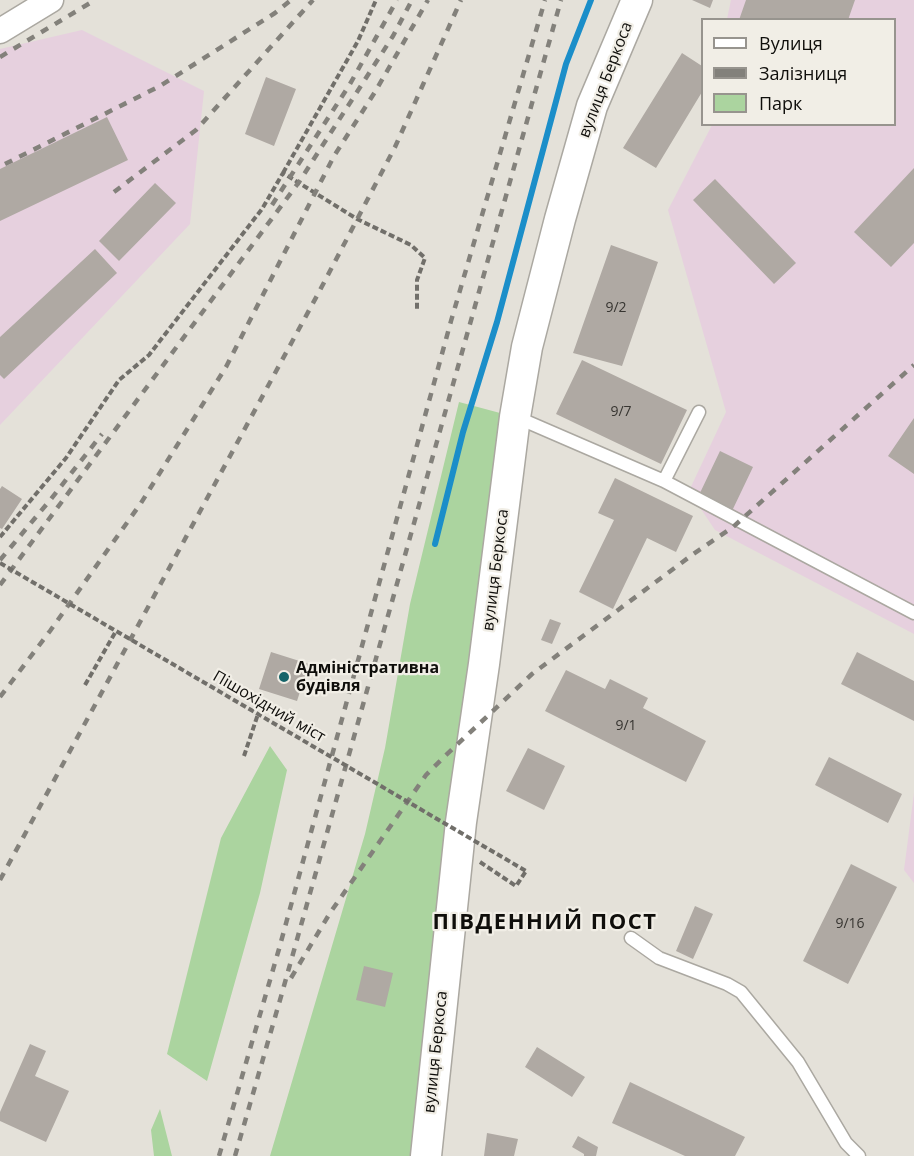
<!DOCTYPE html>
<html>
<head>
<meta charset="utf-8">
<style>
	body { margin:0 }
	#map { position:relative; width:914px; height:1156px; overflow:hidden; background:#e4e1d9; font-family:"Open Sans",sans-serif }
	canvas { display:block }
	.legend { position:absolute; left:701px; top:18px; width:195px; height:108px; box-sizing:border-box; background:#f1eee6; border:2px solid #97948e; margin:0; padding:8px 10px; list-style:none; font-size:18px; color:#0f0e0b }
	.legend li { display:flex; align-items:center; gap:12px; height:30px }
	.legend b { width:30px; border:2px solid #97948e }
</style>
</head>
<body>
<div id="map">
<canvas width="914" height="1156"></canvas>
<ul class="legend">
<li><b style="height:8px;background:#fff"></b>Вулиця</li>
<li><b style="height:8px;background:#83817b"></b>Залізниця</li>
<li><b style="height:16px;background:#abd49f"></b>Парк</li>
</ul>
</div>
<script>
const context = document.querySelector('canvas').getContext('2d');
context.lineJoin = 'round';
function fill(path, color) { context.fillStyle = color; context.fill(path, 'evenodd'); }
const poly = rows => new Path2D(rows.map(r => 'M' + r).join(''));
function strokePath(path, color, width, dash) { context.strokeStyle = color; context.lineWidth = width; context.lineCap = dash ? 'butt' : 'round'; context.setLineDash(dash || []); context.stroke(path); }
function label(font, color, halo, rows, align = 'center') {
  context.font = font + ' "Open Sans",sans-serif'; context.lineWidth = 4.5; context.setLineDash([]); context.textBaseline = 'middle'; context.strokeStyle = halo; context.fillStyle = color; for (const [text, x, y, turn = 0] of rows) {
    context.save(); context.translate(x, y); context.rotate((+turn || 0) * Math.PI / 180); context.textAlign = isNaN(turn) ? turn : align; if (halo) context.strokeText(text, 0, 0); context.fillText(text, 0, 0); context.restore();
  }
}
fill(poly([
	[731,0,914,0,914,634,715,530,689,491,726,412,668,210,712,125,894,124,894,20,727,19],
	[82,30,204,91,190,224,0,425,0,49],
	[914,793,914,883,904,870]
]), '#e6d0de');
fill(poly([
	[459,402,515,417,426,1156,270,1156,365,834,385,748,410,604],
	[270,746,287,770,260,893,207,1081,167,1054,221,838],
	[160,1109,172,1156,154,1156,151,1130]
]), '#abd49f');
strokePath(poly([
	[435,544,463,432,497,322,566,64,591,0]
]), '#1b8ec9', 6);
fill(poly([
	[692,0,713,0,710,8],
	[746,0,855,0,848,20,739,20],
	[682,53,702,66,702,92,656,168,623,148],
	[266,77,296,89,274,146,245,134],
	[107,117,128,160,0,221,0,169],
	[914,168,914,243,891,267,854,232],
	[715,179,796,263,774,284,693,200],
	[155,183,176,203,119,261,99,241],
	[611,245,658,262,622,366,573,353],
	[95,249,117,273,4,379,0,375,0,337],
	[582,360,687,410,661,464,556,414],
	[914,418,914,474,888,456],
	[720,451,753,467,732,511,699,495],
	[615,478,693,516,676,552,647,538,613,609,579,592,614,520,598,513],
	[2,486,22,499,2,529,0,528,0,489],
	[550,619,561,623,552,644,541,640],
	[271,652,309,664,297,701,259,689],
	[857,652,914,681,914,721,841,684],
	[566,670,605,689,610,679,648,698,643,708,706,741,686,782,545,711],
	[528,748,565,766,544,810,506,791],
	[829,757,902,794,888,823,815,785],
	[851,864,897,887,848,984,803,961],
	[695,906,713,914,693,959,676,951],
	[364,966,393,973,385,1007,356,1000],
	[30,1044,46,1051,35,1076,69,1091,46,1142,0,1121,0,1112],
	[537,1047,585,1077,572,1097,525,1067],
	[630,1082,745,1137,735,1156,685,1156,612,1123],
	[487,1133,518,1139,514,1156,484,1156],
	[578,1136,598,1147,596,1156,584,1156,584,1154,572,1147]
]), '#afa9a3');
const service = poly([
	[516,417,664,481,914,613],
	[664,481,699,412],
	[631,938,659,958,727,984,741,992,798,1062,846,1143,859,1156]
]);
const minor = poly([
	[0,31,51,0]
]);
const tertiary = poly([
	[426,1156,461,822,484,664,515,417,527,347,560,219,592,106,637,0]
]);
strokePath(service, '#aba8a1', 15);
strokePath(minor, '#aba8a1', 27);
strokePath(tertiary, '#aba8a1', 33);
strokePath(poly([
	[283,173,358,41,376,0],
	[0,537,66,458,119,380,149,355,262,209,283,173,357,219,411,245,425,258,417,280,417,309],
	[85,685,116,631],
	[244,756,258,714],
	[480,862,516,886,526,871]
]), '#716f6a', 4, [6, 3]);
strokePath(service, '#fff', 12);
strokePath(minor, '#fff', 24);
strokePath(tertiary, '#fff', 30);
strokePath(poly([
	[0,57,95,0],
	[5,164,160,86,275,13,291,0],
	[114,192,196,130,313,0],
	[272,205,350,84,397,0],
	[0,560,51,499,102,434],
	[0,585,299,182,393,36,412,0],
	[0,697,50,631,141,503,226,367,334,156,375,92,428,0],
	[0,880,319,292,395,147,461,0],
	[291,978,330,913,426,775,444,757,532,674,692,555,733,527,914,365],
	[219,1156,279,949,451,321,545,0],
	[235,1156,282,993,561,0]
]), '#83817b', 4.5, [8, 8]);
strokePath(poly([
	[0,563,526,871]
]), '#716f6a', 4, [6, 3]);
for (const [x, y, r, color] of [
	[284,677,6,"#146369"]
]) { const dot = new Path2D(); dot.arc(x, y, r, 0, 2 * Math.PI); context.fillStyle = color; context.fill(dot); strokePath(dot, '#f1eee6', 2); }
label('14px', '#373531', null, [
	["9/2",616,308],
	["9/7",621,412],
	["9/1",626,726],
	["9/16",850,924]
]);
label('16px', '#0f0e0b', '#f1eee6', [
	["вулиця Беркоса",606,80,-69],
	["вулиця Беркоса",496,570,-83],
	["Пішохідний міст",269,707,30],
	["вулиця Беркоса",436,1052,-84]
]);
label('bold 16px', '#0f0e0b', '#f1eee6', [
	["Адміністративна",296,668],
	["будівля",296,686]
], 'left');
context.letterSpacing = '1.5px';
label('bold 22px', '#0f0e0b', '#f1eee6', [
	["ПІВДЕННИЙ ПОСТ",545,923]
]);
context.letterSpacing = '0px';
</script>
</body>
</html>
